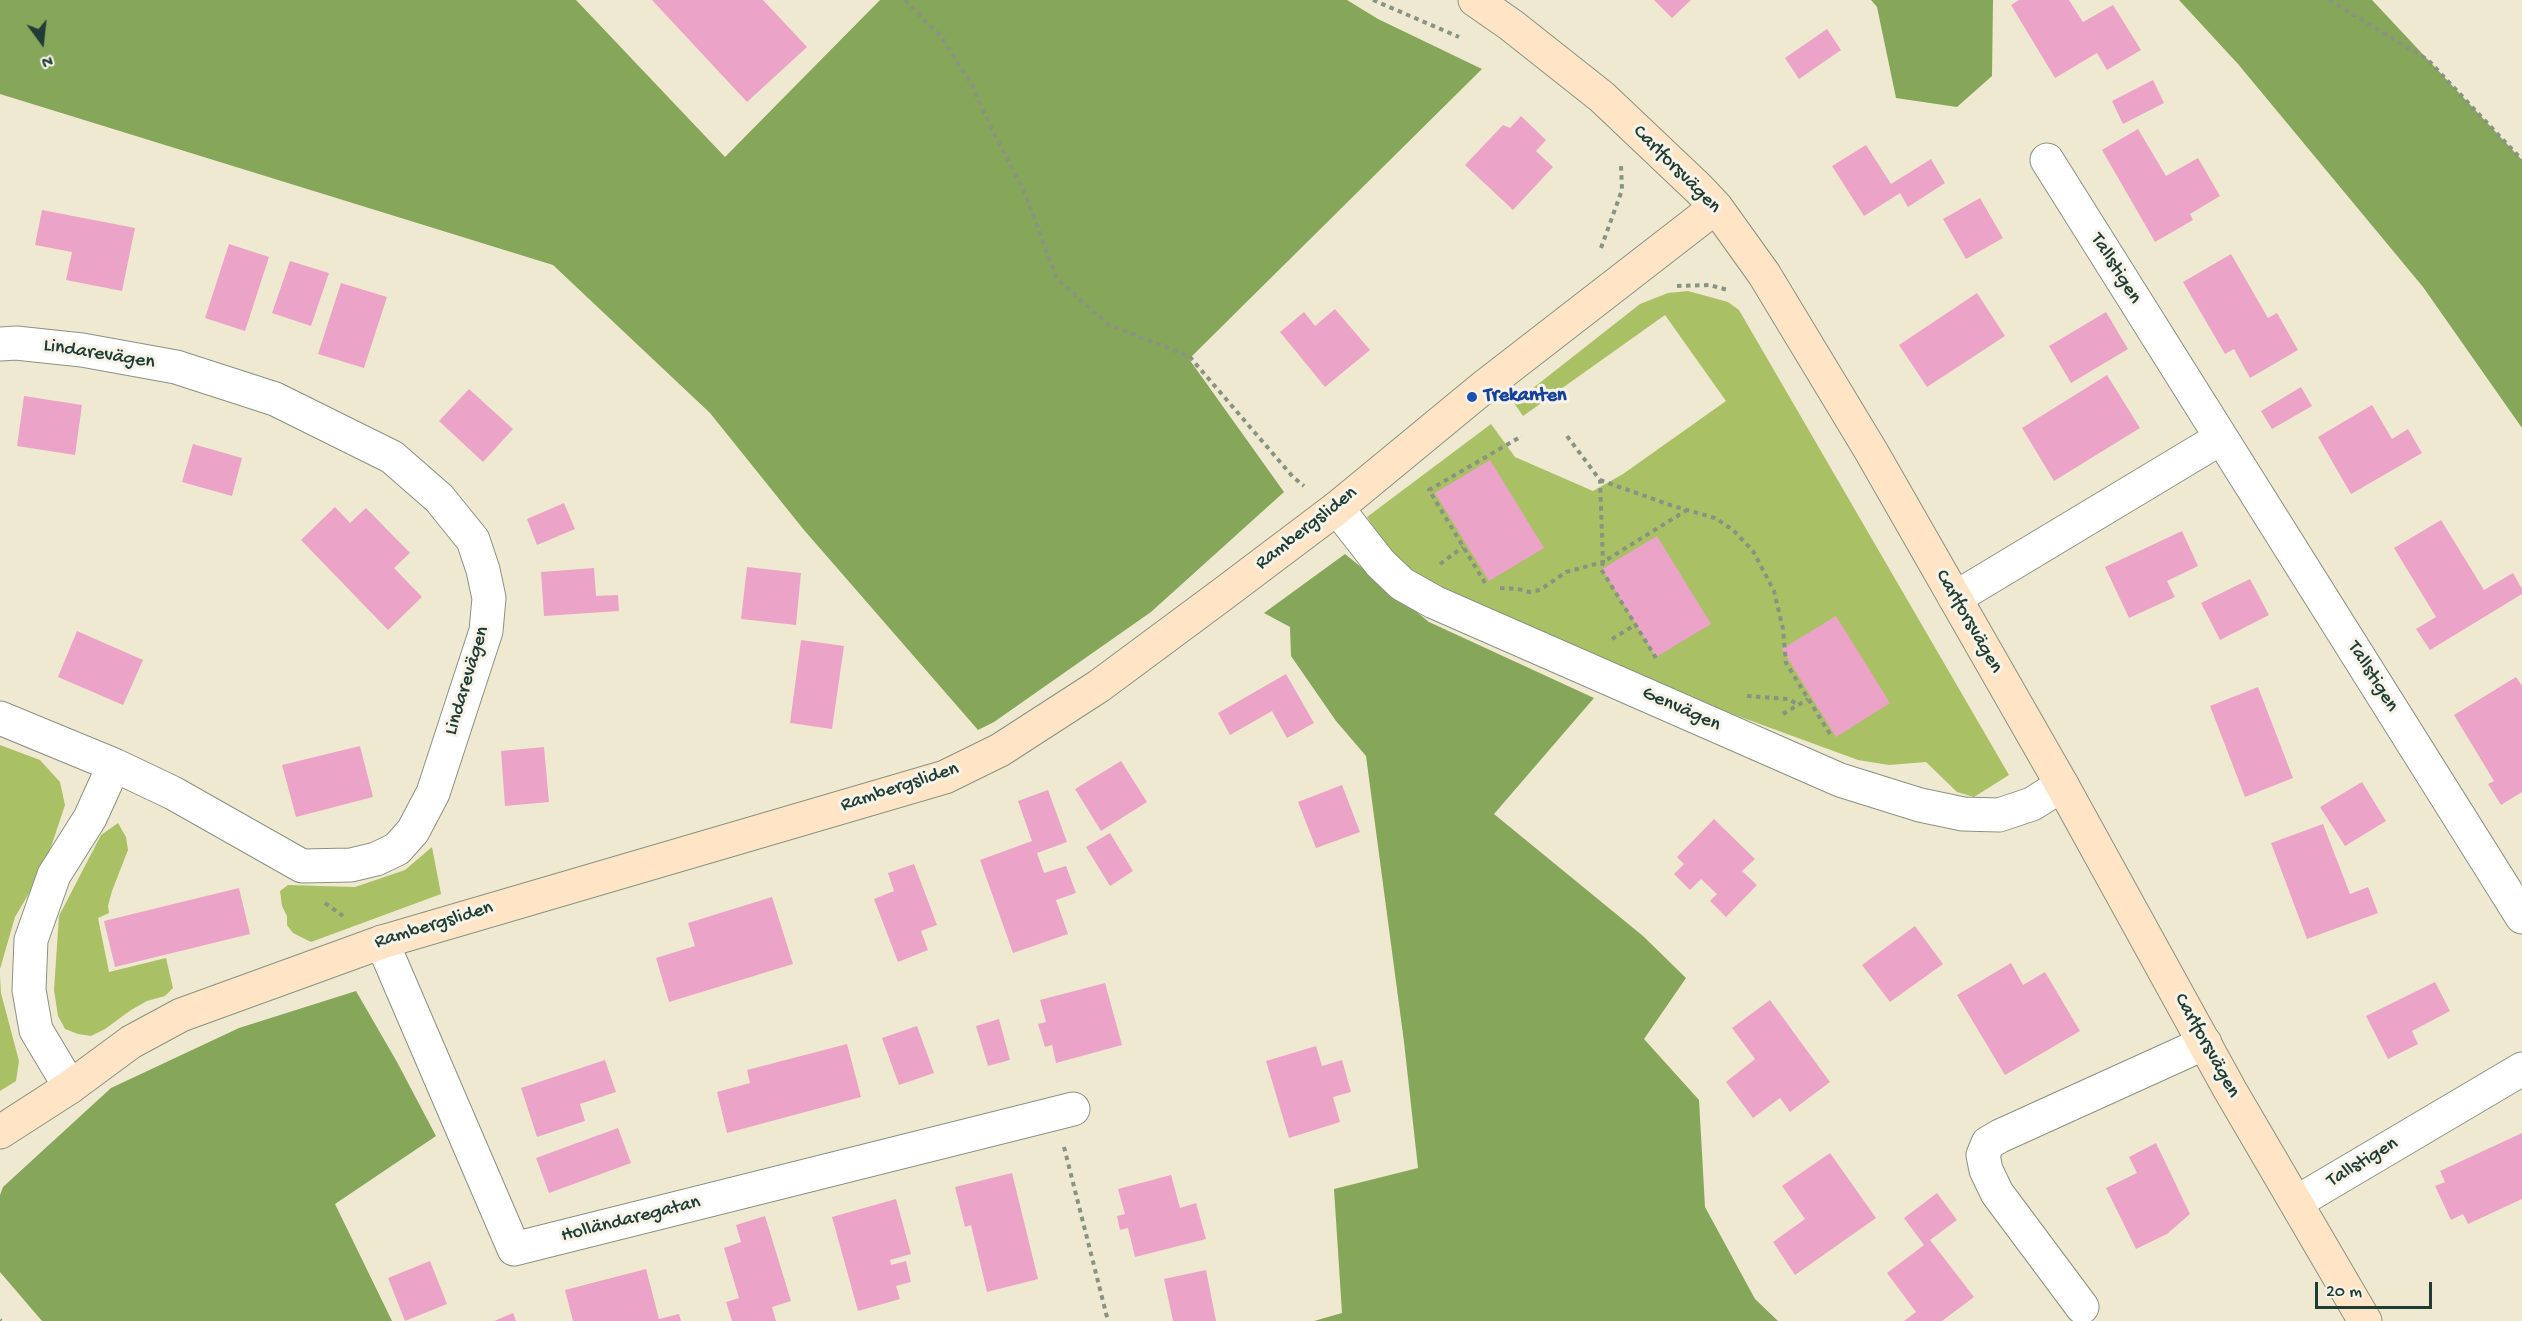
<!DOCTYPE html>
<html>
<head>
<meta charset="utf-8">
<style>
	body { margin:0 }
	#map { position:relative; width:2522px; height:1321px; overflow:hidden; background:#f0e9d1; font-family:"Gochi Hand",sans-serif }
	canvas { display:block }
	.north { position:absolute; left:12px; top:12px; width:60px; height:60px; -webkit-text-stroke:4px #f7f3e8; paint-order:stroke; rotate:165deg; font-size:16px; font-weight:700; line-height:24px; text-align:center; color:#1f3d34 }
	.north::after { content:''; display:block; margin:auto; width:21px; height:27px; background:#1f3d34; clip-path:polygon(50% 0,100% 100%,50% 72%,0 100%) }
	.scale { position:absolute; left:2315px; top:1282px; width:117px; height:27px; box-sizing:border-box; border:3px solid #1f3d34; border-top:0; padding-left:8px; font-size:18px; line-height:21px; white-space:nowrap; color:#1f3d34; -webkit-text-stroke:4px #f7f3e8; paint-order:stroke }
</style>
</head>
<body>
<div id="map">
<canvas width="2522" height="1321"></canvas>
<div class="north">N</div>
<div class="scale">20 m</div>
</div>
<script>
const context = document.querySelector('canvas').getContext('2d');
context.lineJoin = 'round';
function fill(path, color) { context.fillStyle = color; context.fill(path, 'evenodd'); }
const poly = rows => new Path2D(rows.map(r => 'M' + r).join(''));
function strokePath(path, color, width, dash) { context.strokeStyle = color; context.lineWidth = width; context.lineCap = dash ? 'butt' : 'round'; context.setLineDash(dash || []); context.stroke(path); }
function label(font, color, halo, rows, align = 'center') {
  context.font = font + ' "Gochi Hand",sans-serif'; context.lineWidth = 6; context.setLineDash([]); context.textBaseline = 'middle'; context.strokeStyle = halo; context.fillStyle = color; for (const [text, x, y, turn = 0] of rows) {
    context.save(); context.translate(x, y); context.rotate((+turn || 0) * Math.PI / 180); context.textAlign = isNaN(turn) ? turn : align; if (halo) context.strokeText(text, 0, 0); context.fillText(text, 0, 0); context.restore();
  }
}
fill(poly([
	[1688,291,1728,302,1739,310,2009,775,1974,797,1957,792,1926,762,1889,765,1858,760,1697,701,1575,651,1401,568,1367,517,1491,424,1515,457,1593,491,1623,474,1726,401,1665,315,1523,416,1514,403,1640,304,1668,293],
	[0,745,40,760,60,782,65,805,44,868,15,917,0,969],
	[118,823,126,837,128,850,112,891,108,906,109,913,98,918,109,972,166,958,173,988,165,996,147,1001,131,1010,105,1029,91,1036,78,1034,65,1029,58,1016,54,990,59,916,101,835],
	[432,847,441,894,311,942,293,933,287,925,287,916,282,906,280,891,288,885,355,887,405,870],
	[0,976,1,993,19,1061,16,1081,0,1091]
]), '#a9c065');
fill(poly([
	[0,0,576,0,725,157,880,0,1347,0,1378,19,1482,69,1189,359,1284,492,1151,612,994,722,978,730,804,530,710,413,553,265,0,94],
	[1871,0,1993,0,1992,76,1957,107,1896,98,1877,7],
	[2179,0,2372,0,2522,160,2522,428,2423,287,2238,64],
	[1345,554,1429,622,1594,698,1494,814,1643,936,1686,978,1644,1039,1699,1100,1705,1207,1755,1299,1778,1321,1314,1321,1342,1313,1334,1189,1418,1168,1404,1042,1366,756,1336,721,1291,656,1290,627,1264,613],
	[356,991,397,1062,436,1136,335,1204,392,1321,42,1321,0,1272,0,1195,3,1187,111,1088,239,1028]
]), '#86a65a');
fill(poly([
	[652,0,763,0,807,47,747,102],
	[1654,0,1691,0,1672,18],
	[2019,0,2069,0,2083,22,2113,5,2141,50,2107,70,2097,53,2055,78,2011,5],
	[1827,29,1841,50,1799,79,1785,58],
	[2153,80,2164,103,2123,124,2112,101],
	[1521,116,1546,140,1536,151,1553,167,1513,210,1465,165,1503,125,1510,128],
	[2138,129,2166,176,2198,158,2220,196,2190,214,2193,220,2155,242,2102,150],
	[1866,145,1891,184,1931,159,1945,183,1908,207,1900,193,1864,216,1832,166],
	[1980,198,2003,238,1966,259,1943,219],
	[42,210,135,228,122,291,66,280,72,252,35,245],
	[229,244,269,257,245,331,205,318],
	[2231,254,2268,318,2277,313,2298,350,2250,378,2234,349,2225,354,2183,282],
	[290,261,329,273,311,326,272,313],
	[341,283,387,297,364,368,318,354],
	[1977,293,2005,336,1927,387,1899,345],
	[1335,309,1370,350,1325,387,1280,332,1304,312,1315,326],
	[2106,312,2128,349,2071,383,2049,346],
	[2107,375,2140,428,2054,481,2022,428],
	[2301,387,2312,406,2272,429,2261,411],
	[469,389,513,429,483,462,439,421],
	[24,396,82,405,75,455,17,446],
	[2372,405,2392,439,2408,429,2422,453,2351,494,2318,437],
	[193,444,242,458,232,496,182,482],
	[1490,460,1544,548,1489,581,1435,493],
	[564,503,575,529,537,545,527,519],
	[335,507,350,523,366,508,410,553,394,568,422,597,388,630,301,540],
	[2441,520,2484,590,2513,573,2522,589,2522,594,2430,650,2416,629,2436,617,2394,548],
	[2182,531,2198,566,2167,581,2175,597,2129,618,2105,567],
	[1657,536,1711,624,1656,657,1602,569],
	[747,567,801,573,796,625,741,619],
	[594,568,596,596,618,595,619,611,544,616,541,572],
	[2250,579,2269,615,2220,640,2201,603],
	[1836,616,1890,703,1836,737,1782,649],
	[77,631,143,660,123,705,58,677],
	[801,640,844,646,832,729,790,723],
	[1286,674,1314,723,1287,738,1272,711,1230,735,1218,713],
	[2516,677,2522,686,2522,792,2501,805,2488,784,2494,781,2454,715],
	[2258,687,2293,778,2245,797,2210,706],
	[360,746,373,797,296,817,282,765],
	[544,747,549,802,505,806,501,751],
	[1121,761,1147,802,1101,831,1075,789],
	[2362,782,2386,821,2345,846,2320,807],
	[1342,785,1360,832,1316,848,1298,802],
	[1048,790,1067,842,1037,853,1044,873,1066,866,1076,893,1056,900,1068,934,1013,953,980,860,1032,841,1018,801],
	[1714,819,1755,859,1742,871,1757,885,1726,917,1710,901,1717,894,1701,879,1690,890,1674,874,1684,864,1677,857],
	[2323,824,2350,894,2368,887,2378,913,2307,939,2271,843],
	[1110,833,1133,871,1110,886,1086,847],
	[914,864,937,925,921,931,928,950,898,962,874,899,894,891,888,873],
	[239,888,250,934,115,967,104,921],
	[772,897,793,964,669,1002,656,958,695,946,688,923],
	[1915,926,1943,964,1890,1002,1862,965],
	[2011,963,2023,985,2045,972,2080,1031,2005,1075,1957,995],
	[2435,982,2450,1011,2412,1031,2418,1044,2388,1059,2366,1016],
	[1105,983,1122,1045,1056,1063,1052,1045,1045,1047,1038,1024,1046,1022,1040,1000],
	[1770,1000,1830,1082,1790,1112,1780,1098,1753,1118,1726,1082,1755,1059,1732,1028],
	[999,1019,1010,1060,988,1066,976,1026],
	[917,1026,934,1073,899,1085,882,1038],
	[847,1044,861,1097,727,1133,717,1092,750,1083,747,1070],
	[1316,1046,1322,1066,1342,1060,1351,1092,1333,1097,1340,1122,1289,1138,1266,1061],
	[605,1060,616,1092,580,1104,585,1121,537,1137,521,1088],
	[618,1128,631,1163,549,1193,536,1158],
	[2522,1133,2522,1199,2468,1224,2463,1214,2451,1220,2435,1186,2445,1182,2440,1171],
	[2156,1143,2190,1214,2167,1234,2136,1249,2106,1188,2137,1173,2129,1157],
	[1830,1153,1876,1218,1795,1275,1773,1242,1805,1219,1782,1186],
	[1012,1173,1038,1279,987,1292,971,1225,965,1227,955,1187],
	[1171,1175,1180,1208,1196,1203,1206,1239,1135,1257,1128,1228,1120,1230,1117,1216,1125,1214,1118,1189],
	[1937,1193,1957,1220,1930,1240,1974,1297,1942,1321,1904,1321,1916,1312,1887,1273,1924,1245,1904,1218],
	[896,1199,911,1254,890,1260,891,1265,906,1261,911,1282,896,1286,900,1299,858,1311,832,1217],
	[765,1216,791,1301,772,1307,776,1321,732,1321,726,1302,739,1298,724,1248,741,1242,736,1225],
	[430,1261,447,1304,405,1321,388,1278],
	[646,1269,659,1319,679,1314,681,1321,573,1321,565,1290],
	[1206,1270,1216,1321,1173,1321,1164,1279],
	[513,1313,516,1321,494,1321]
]), '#eba4c7');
const street = poly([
	[2047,160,2522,917],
	[0,344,16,343,82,350,176,367,275,399,392,457,439,498,473,540,483,570,489,598,486,631,433,793,413,831,397,849,376,859,351,865,302,866,173,793,114,765,0,718],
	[1337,508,1380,563,1402,584,1434,602,1840,780,1920,805,1963,814,1999,815,2032,804,2062,785],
	[1955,598,2221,438],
	[382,942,514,1249,1073,1109],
	[70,1087,36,1030,29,990,31,940,54,875,90,818,114,765],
	[2297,1202,2522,1069],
	[2082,1307,1997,1193,1986,1170,1983,1155,1988,1143,2000,1136,2205,1043]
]);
const secondary = poly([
	[1475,0,1511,25,1602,97,1699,189,1716,207,1764,274,1871,451,2062,785,2230,1090,2365,1321],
	[0,1132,70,1087,131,1042,181,1015,382,942,945,777,1000,750,1099,686,1223,594,1337,508,1485,386,1716,207]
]);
strokePath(street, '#889382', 35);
strokePath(secondary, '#889382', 35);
strokePath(poly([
	[905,0,941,37,971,83,993,132,1024,191,1057,279,1109,325,1189,356,1293,477,1304,486],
	[1373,0,1459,37],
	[2329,0,2428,60,2522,160],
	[1601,248,1622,190,1621,166],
	[1677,286,1709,285,1728,290],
	[1600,480,1673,506,1715,518,1733,530,1753,551,1774,591,1783,629,1786,663,1830,734],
	[1440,564,1463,547],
	[1485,583,1429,490,1522,436],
	[1500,588,1518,589,1529,592,1540,590,1566,572,1603,562,1600,480,1567,436],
	[1612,639,1635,625],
	[1656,658,1601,569,1603,562,1687,510],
	[1747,696,1788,699,1799,705],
	[1783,714,1808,699],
	[325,903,343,916],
	[1064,1147,1108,1321],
	[0,1320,1,1321]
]), '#889382', 4, [4.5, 4.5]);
strokePath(street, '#fff', 33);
strokePath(secondary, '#ffe4c6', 33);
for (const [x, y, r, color] of [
	[1472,397,6,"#1a4fb4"]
]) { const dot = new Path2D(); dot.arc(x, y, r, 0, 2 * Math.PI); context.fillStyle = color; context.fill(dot); strokePath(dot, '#f7f3e8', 2); }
label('20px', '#1f3d34', '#f7f3e8', [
	["Carlforsvägen",1676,170,45],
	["Tallstigen",2115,269,58],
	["Lindarevägen",99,355,9],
	["Rambergsliden",1307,529,-38],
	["Carlforsvägen",1968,622,60],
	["Tallstigen",2372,677,58],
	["Lindarevägen",468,681,-73],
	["Genvägen",1681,710,24],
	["Rambergsliden",900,788,-18],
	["Rambergsliden",434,926,-17],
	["Carlforsvägen",2206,1046,61],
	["Tallstigen",2363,1163,-31],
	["Holländaregatan",631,1220,-14]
]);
label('bold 20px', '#164399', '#f7f3e8', [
	["Trekanten",1484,397]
], 'left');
</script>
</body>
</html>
